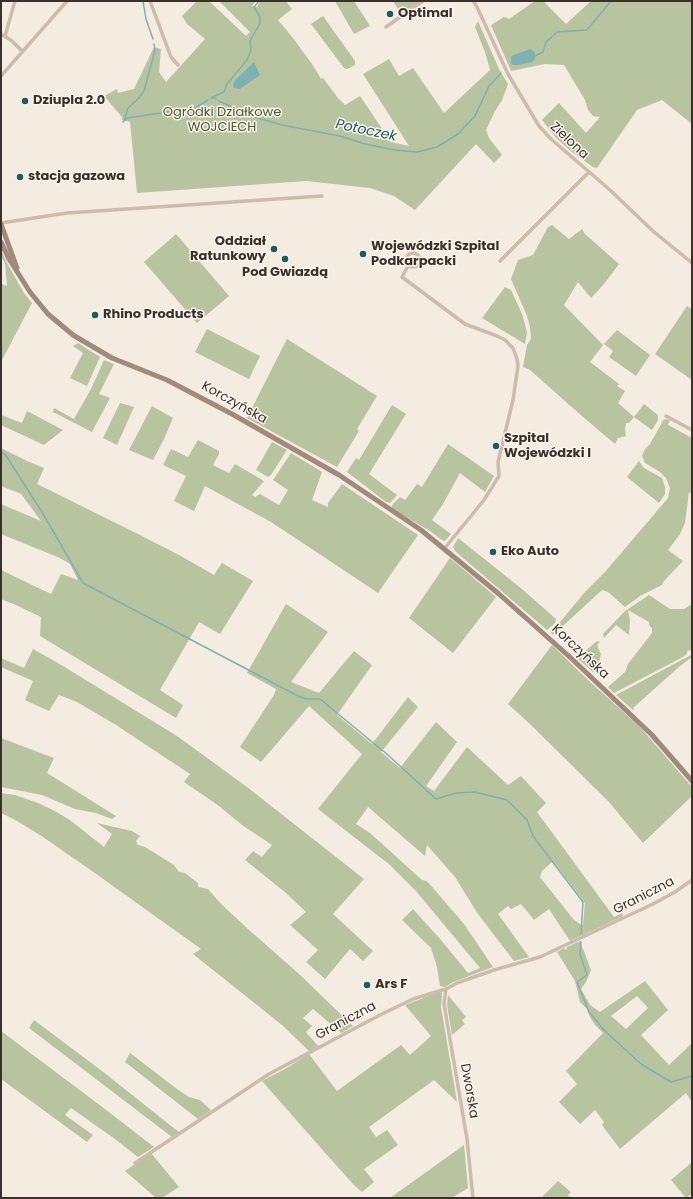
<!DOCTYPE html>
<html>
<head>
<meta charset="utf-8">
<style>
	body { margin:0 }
	#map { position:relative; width:693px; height:1199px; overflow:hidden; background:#f4ebe1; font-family:Poppins,sans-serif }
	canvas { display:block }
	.frame { position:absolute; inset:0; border:2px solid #3b302b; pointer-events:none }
</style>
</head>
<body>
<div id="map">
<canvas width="693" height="1199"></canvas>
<div class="frame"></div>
</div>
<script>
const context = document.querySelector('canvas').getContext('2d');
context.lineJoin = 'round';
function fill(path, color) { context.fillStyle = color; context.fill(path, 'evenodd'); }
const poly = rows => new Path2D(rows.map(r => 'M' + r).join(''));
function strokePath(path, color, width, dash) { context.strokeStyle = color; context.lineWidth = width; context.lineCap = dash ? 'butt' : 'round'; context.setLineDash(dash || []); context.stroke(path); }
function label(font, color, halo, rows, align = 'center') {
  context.font = font + ' Poppins,sans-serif'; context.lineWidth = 3; context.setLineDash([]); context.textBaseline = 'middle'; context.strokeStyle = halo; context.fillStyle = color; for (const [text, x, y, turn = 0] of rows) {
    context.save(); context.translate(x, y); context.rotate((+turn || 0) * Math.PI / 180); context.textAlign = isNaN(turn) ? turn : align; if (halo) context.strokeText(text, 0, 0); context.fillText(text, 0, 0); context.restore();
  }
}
fill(poly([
	[197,1,209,1,246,36,250,32,219,1,256,1,252,6,257,7,260,1,286,1,292,9,278,20,293,38,312,64,321,79,323,78,338,98,345,105,360,96,391,142,409,146,363,74,389,59,399,76,413,68,444,113,490,70,485,52,475,27,478,21,499,69,508,84,502,100,495,111,486,130,489,138,502,155,494,163,476,144,415,210,394,196,370,188,306,181,137,193,130,122,122,120,122,117,104,96,117,89,118,93,134,89,154,47,161,49,159,72,166,82,205,39,187,24,182,16],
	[335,1,354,1,370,26,354,34],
	[393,1,421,1,401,14],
	[535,1,543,1,566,24,591,1,692,1,692,124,662,100,637,110,597,168,593,167,572,152,556,138,542,120,559,103,586,133,600,117,593,116,588,110,585,100,564,65,545,64,511,71,491,25,504,17,509,19],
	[323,16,355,61,355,65,347,69,344,68,311,24],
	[552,225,569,239,582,229,585,234,619,264,604,284,591,298,578,282,564,305,603,345,590,362,619,384,617,386,625,391,618,403,634,417,644,404,658,415,658,420,652,430,634,417,629,423,626,423,625,429,626,436,618,438,615,444,583,417,530,370,523,367,527,345,531,339,530,327,527,316,511,279,518,260,533,255,548,227],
	[176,234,229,296,197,323,144,262],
	[1,250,7,263,24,293,32,303,1,362,1,284,7,286,5,263,1,256],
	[505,287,511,290,522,314,527,332,525,344,482,318],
	[687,306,692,309,692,380,655,354],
	[207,329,260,356,249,379,195,352],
	[617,330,650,355,636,376,609,357,613,351,604,344],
	[287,339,377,396,357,429,359,431,337,467,247,418],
	[78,343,100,357,87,386,70,378,83,353,73,346],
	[104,360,114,364,99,394,110,398,92,432,53,412,54,408,74,419,91,389],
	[120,403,134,407,117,445,103,438],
	[392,405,406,414,369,474,397,495,390,503,386,502,347,472,356,458,359,460],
	[152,406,173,418,164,439,153,460,129,450],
	[27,411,63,430,44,445,1,425,1,415,22,423],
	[664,419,670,420,668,425,672,427,692,438,692,494,689,492,685,523,680,534,668,550,683,561,664,581,662,585,640,596,625,607,608,592,602,590,553,635,551,633,585,592,605,572,668,498,670,488,666,478,660,472,645,463,642,456,645,449,650,444],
	[198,440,219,451,219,454,213,465,229,473,235,464,264,481,252,495,255,497,260,494,279,505,288,490,273,480,291,453,322,472,312,500,328,507,328,503,342,484,418,535,378,593,271,522,205,486,194,511,174,501,186,476,163,465,171,449,188,457],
	[272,442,287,450,271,475,268,477,256,470],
	[448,444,494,476,485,492,460,473,443,504,432,520,451,534,445,541,442,540,430,531,391,508,393,504,400,497,405,500,417,484,422,487],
	[1,448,27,461,44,468,37,484,138,534,179,555,214,575,222,563,253,581,220,634,199,622,160,690,183,705,176,718,40,636,41,617,18,606,1,599,1,570,51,594,61,574,78,580,70,564,60,558,1,534,1,504,41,521,21,494,1,486],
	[639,461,644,468,662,478,665,487,665,494,659,503,627,477],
	[458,538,522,589,556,619,555,623,547,630,455,551,453,547],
	[450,558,496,597,453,653,409,618],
	[649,595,670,609,684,609,692,604,692,646,691,648,692,650,687,651,687,654,681,658,614,693,608,687,625,672,628,664,652,633,652,628,649,625,649,622,628,610,630,620,629,635,616,625,604,638,603,634,625,611],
	[286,604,328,632,291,682,319,693,354,651,372,665,337,715,372,744,408,697,418,707,381,752,400,768,436,722,457,742,426,786,434,791,467,747,508,785,521,776,546,803,537,812,614,917,622,913,623,916,570,941,549,909,534,920,521,904,511,909,508,906,498,914,529,957,514,961,478,914,455,877,427,845,425,856,368,807,356,824,370,833,422,880,427,881,464,924,493,967,453,982,445,987,440,986,437,967,431,948,402,920,413,909,441,940,468,973,480,968,416,891,390,865,318,809,362,754,309,706,261,762,240,747,274,695,276,689,247,673],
	[553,861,585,903,583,925,580,924,573,919,540,877,542,871],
	[597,641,600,642,597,645,601,654,599,663,593,672,577,658],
	[552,645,588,680,640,727,692,787,692,796,643,843,609,802,531,725,508,704],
	[33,649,63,666,177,736,247,787,364,879,333,914,373,951,363,961,350,949,325,979,306,962,318,950,290,925,306,912,286,893,245,860,253,851,262,857,272,845,242,825,219,806,184,782,190,774,116,725,77,702,59,695,49,711,25,700,33,681,1,667,1,658,24,668],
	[691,655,692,657,680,666,633,708,634,709,633,710,616,695],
	[1,738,54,758,47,773,116,816,112,819,96,813,75,809,42,795,1,787],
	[1,793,15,795,38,803,53,810,70,820,104,847,112,834,97,823,132,831,140,836,136,841,138,845,145,847,174,865,179,872,185,873,198,883,198,887,208,889,221,904,248,929,298,973,353,1026,341,1033,313,1009,303,1018,312,1026,306,1032,318,1046,309,1051,282,1025,193,954,201,949,92,871,43,837,17,821,1,813],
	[580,941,591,970,586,982,581,989,590,1005,600,1012,645,981,668,1010,641,1035,669,1065,692,1043,692,1102,686,1093,620,1149,602,1125,604,1122,595,1110,580,1124,559,1102,577,1084,566,1071,603,1033,595,1025,590,1017,587,1009,580,1002,575,981,557,952,564,948,566,950,567,947],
	[637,996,648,1008,626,1029,611,1016],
	[439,992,442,993,442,995,441,1007,457,1102,434,1080,369,1127,376,1137,387,1130,398,1145,364,1169,374,1182,362,1192,354,1185,327,1155,262,1081,285,1069,309,1054,337,1091,401,1045,410,1055,431,1036,405,1005],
	[448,995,466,1017,462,1020,465,1024,452,1035,447,1005],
	[34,1020,102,1071,180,1133,172,1137,29,1028],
	[1,1031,101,1106,154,1147,138,1157,115,1139,71,1108,65,1115,93,1135,87,1142,1,1079],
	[130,1053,177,1089,189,1097,200,1100,211,1110,198,1119,125,1062],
	[464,1145,468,1188,452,1198,390,1198],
	[151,1153,179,1187,162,1198,156,1198,125,1171],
	[692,1162,692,1194,686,1198,671,1180],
	[558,1181,571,1192,568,1195,571,1198,541,1198]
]), '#b8c4a0');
fill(poly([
	[531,49,535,53,535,59,532,62,518,65,513,65,511,63,511,57,513,55],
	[254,62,260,75,240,89,234,88,233,85,235,80]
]), '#7fb0b2');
strokePath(poly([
	[143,1,146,19,153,39],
	[535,56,543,52,546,42,557,32,587,30,611,1],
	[213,97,224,92,227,84,247,60,251,50,250,42,251,39,260,23,260,17,254,7,259,1],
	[211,98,213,97,216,99],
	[219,101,254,117,282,125,340,136,365,144,395,150,417,152,437,147,458,134,475,116,489,86,501,73],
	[124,121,128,108,138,99,144,91,155,50,154,44],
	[123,122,127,118,195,108,208,100],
	[1,452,5,454,42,512,83,583,298,696,306,699,320,699,388,755,436,799,456,793,475,792,507,800,527,820,533,836,583,902,581,934],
	[581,942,580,954,587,975,577,982,589,1012,604,1030,641,1064,671,1082,692,1076]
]), '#7fb0b2', 1.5);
strokePath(poly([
	[150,1,171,57,178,65],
	[473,1,477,7,508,74,539,126,551,139,610,190,654,232,692,263],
	[386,27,423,1],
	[1,34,12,41,22,51],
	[5,36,15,1],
	[1,76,67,1],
	[1,223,67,213,322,196],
	'406 260a7 7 0 1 1 14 0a7 7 0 1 1-14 0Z',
	[500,261,589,172],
	[408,266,402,277,465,324,497,336,505,340,513,348,517,359,518,366,513,400,498,462,499,476,484,500,444,549],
	[666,416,692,430],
	[446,989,444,1004,467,1139,473,1198],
	[135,1163,269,1074,380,1015,413,999,446,989,457,983,494,970,540,957,653,904,675,892,692,880]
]), '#cdbbac', 3.5);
strokePath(poly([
	[1,224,17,268],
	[1,242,9,259,30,292,48,314,73,335,112,358,167,380,232,414,339,475,421,530,499,594,572,659,652,735,692,781]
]), '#a18a7d', 5);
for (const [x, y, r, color] of [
	[390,14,4,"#1f5a5e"],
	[25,101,4,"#1f5a5e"],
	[20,177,4,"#1f5a5e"],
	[274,249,4,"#1f5a5e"],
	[363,254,4,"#1f5a5e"],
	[285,259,4,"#1f5a5e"],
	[95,315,4,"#1f5a5e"],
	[496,446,4,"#1f5a5e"],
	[493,552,4,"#1f5a5e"],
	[367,985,4,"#1f5a5e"]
]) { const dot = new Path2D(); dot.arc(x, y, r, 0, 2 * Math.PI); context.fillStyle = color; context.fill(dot); strokePath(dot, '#fbf5ee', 1.5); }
label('bold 13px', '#3b302b', '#fbf5ee', [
	["Optimal",398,14],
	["Dziupla 2.0",33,101],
	["stacja gazowa",28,177],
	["Oddział",266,242,"right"],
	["Ratunkowy",266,257,"right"],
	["Wojewódzki Szpital",371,247],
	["Podkarpacki",371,262],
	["Pod Gwiazdą",285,273,"center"],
	["Rhino Products",103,315],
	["Szpital",504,439],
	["Wojewódzki I",504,454],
	["Eko Auto",501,552],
	["Ars F",375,985]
], 'left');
label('13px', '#4a5a2e', '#fbf5ee', [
	["Ogródki Działkowe",222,113],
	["WOJCIECH",222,128]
]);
label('13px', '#3b302b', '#fbf5ee', [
	["Zielona",569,141,43],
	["Korczyńska",234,403,29],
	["Korczyńska",580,652,43],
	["Graniczna",644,896,-27],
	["Graniczna",346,1021,-28],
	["Dworska",469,1091,80]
]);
label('italic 14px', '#1f5a5e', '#fbf5ee', [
	["Potoczek",366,131,12]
]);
</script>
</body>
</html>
